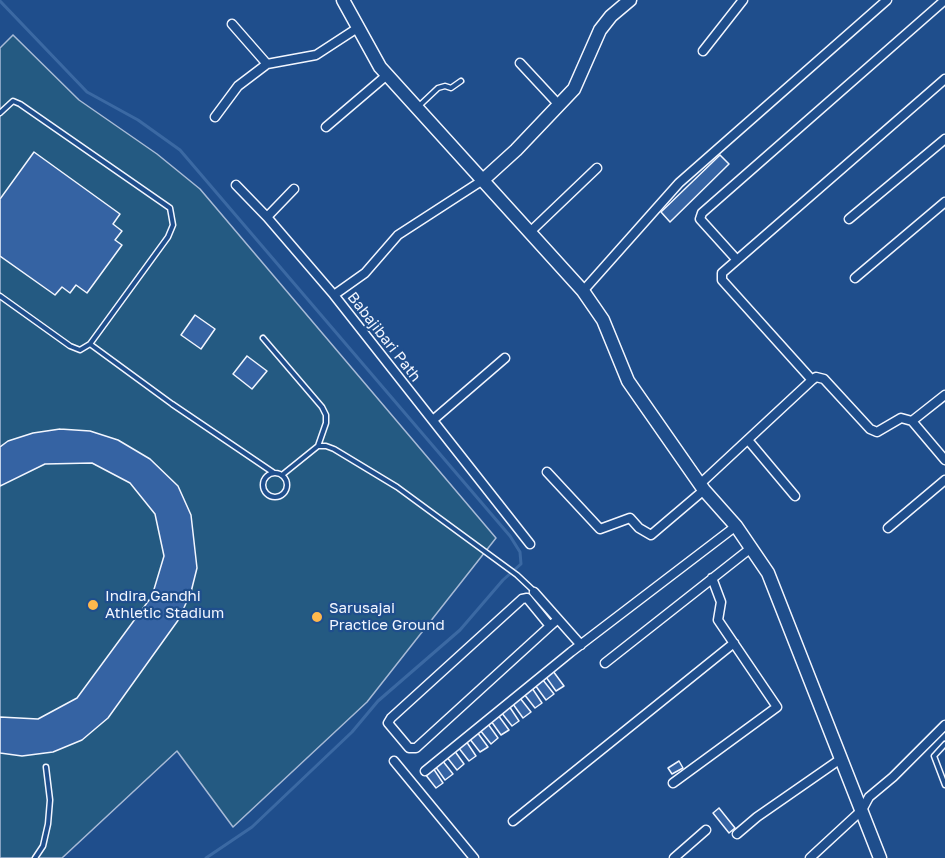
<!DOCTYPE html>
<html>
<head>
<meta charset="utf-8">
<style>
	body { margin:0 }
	canvas { display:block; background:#1f4e8c }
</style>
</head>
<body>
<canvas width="945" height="858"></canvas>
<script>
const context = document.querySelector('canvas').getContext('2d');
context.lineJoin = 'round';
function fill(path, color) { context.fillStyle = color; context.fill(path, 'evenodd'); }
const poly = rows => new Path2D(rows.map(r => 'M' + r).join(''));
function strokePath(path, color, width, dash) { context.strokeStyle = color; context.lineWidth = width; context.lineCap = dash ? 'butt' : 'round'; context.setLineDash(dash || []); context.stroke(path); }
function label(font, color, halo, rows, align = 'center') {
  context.font = font + ' "Golos Text",sans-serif'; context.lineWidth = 4.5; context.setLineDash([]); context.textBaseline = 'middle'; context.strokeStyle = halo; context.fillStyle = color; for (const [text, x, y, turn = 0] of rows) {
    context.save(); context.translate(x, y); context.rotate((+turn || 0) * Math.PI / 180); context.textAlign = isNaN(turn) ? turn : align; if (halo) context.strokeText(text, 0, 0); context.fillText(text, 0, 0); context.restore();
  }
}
const green = poly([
	[13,35,79,100,157,154,200,189,496,538,367,702,233,827,177,751,62,858,0,858,0,48,13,35]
]);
fill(green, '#245a82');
strokePath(green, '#a8bbd7', 1.5);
strokePath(poly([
	[0,1,87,92,138,120,180,150,510,536,520,552,521,564,503,580,460,630,378,701,352,732,252,827,206,858]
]), '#3b69a3', 3);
const building = poly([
	[34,152,120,214,113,224,122,231,115,240,122,245,87,293,76,285,70,293,62,287,55,295,0,256,0,199,34,152],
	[720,155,729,164,670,222,661,212,720,155],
	[195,315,215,329,201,349,181,335,195,315],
	[247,356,267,371,252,389,233,374,247,356],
	[60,429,90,431,118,440,150,459,178,486,191,515,197,568,191,592,179,619,108,718,82,740,53,752,22,756,0,753,0,717,38,719,77,698,152,596,164,556,155,514,130,483,92,463,45,464,0,486,0,447,8,441,33,433,60,429],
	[553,671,564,686,556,691,546,677,553,671],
	[543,680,554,694,546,700,535,685,543,680],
	[532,688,542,703,535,708,524,694,532,688],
	[520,698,531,712,523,718,513,704,520,698],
	[509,706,519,721,512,726,501,712,509,706],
	[498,715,509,730,501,735,491,721,498,715],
	[488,724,498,738,491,744,480,730,488,724],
	[477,732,488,747,480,752,469,738,477,732],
	[466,741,476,756,469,761,458,747,466,741],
	[454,750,464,764,457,770,446,756,454,750],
	[442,760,453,774,445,780,435,766,442,760],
	[679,761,683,768,672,774,668,768,679,761],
	[433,768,443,783,436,788,425,774,433,768],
	[719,808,735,828,729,833,713,813,719,808]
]);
fill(building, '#3563a3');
strokePath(building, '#f2f6ff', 1.5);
const lane = poly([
	[420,105,438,88,445,86,451,88,461,81],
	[0,113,13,101,20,104,170,208,173,225,168,237,90,344],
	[0,296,70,346,80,350,90,344,172,404,274,473],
	[263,338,322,407,326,415,326,423,318,446],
	'263 485a12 12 0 1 1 24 0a12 12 0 1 1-24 0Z',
	[282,475,318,446,326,446,334,449,397,487,517,575,534,591],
	[945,744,934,756,945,785],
	[35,858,43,846,48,824,50,800,46,767]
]);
const street = poly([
	[232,24,267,64],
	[703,51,743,0],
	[520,63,559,105],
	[215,117,238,86,267,64,316,55,359,27],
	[326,127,387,75],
	[483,180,398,235,365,273,334,295,530,544],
	[236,185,267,217],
	[294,189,267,217,334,295],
	[849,219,945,139],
	[530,232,597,168],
	[737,260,700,219,702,213,945,0],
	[855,278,945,202],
	[583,291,679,183,887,0],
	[812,380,816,377,824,379,870,429,877,432,901,418,912,421,945,395],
	[433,420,505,358],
	[912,421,945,460],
	[748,440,795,496],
	[547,472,600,529,630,518,639,528,651,535,704,490],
	[700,484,812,380,722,280,722,273,945,79],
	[888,528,945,480],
	[534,592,581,645],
	[550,626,527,598,522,599,391,718,388,723,409,748,416,748,550,626,558,619],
	[605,663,751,548],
	[394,761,474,858],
	[425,771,571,652,736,526],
	[673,783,777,707,718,620,721,602,712,578],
	[513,821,734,643],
	[737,834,757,817,842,758],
	[674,858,706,830],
	[810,858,862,810,869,797,893,777,945,725]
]);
const secondary = poly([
	[343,0,380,67,583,291,603,320,628,381,704,490,736,526,768,573,880,858],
	[483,180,516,150,574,89,600,30,611,16,630,0]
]);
strokePath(lane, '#f2f6ff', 7);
strokePath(street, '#f2f6ff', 11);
strokePath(secondary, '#f2f6ff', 15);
strokePath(lane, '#1f4e8c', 4);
strokePath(street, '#1f4e8c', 8);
strokePath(secondary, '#1f4e8c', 12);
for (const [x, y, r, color] of [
	[93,605,6,"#ffb74d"],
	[317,617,6,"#ffb74d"]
]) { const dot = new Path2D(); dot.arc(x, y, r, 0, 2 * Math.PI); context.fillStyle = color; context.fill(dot); strokePath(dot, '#1f4e8c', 2); }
label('15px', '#f2f6ff', '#1f4e8c', [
	["Babajibari Path",384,337,52]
]);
label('15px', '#f2f6ff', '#1f4e8c', [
	["Indira Gandhi",105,596],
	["Athletic Stadium",105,613],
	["Sarusajai",329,608],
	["Practice Ground",329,625]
], 'left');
</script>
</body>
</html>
